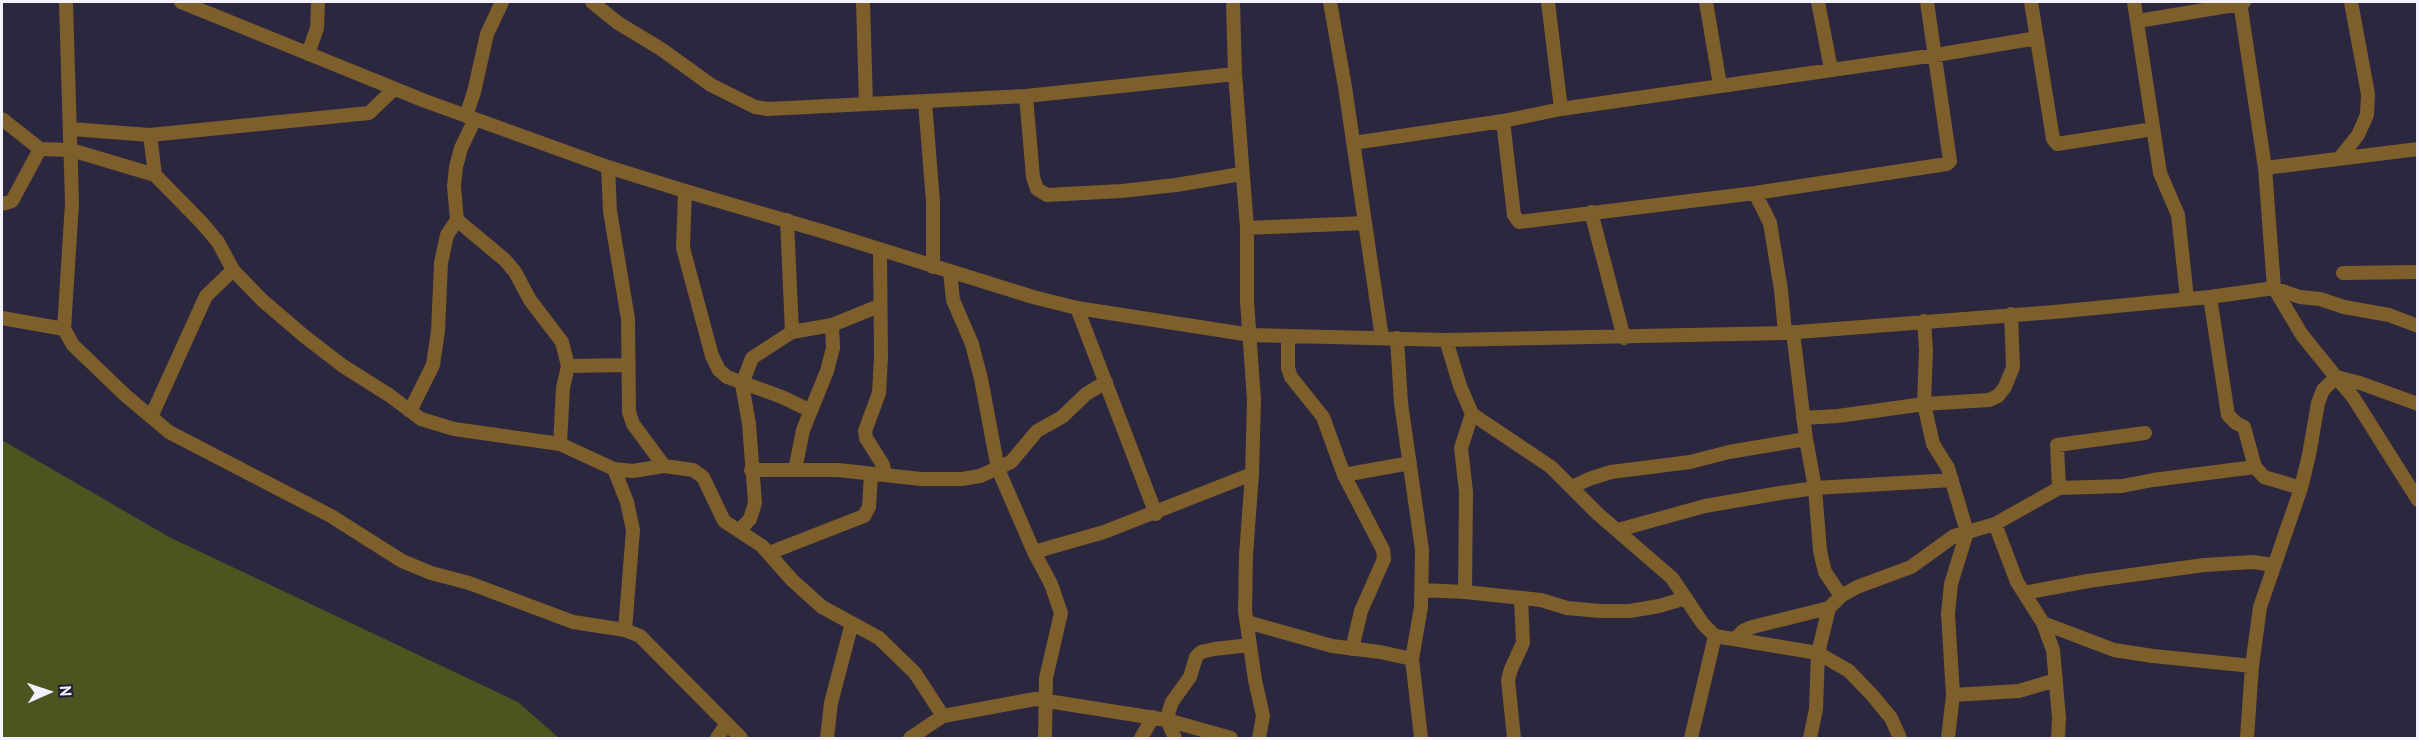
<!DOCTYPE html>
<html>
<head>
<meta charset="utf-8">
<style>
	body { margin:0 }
	#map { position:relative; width:2419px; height:740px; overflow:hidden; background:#2a273f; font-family:"PT Sans",sans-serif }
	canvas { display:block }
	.frame { position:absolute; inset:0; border:3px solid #f2f1fd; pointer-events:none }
	.north { position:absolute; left:18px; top:662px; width:60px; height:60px; -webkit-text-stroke:4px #211d34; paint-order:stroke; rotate:87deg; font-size:16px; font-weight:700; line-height:24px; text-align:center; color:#f2f1fd }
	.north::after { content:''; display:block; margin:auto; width:21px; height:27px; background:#f2f1fd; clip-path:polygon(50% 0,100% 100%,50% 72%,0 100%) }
</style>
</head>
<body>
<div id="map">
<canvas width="2419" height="740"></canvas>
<div class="frame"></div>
<div class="north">N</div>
</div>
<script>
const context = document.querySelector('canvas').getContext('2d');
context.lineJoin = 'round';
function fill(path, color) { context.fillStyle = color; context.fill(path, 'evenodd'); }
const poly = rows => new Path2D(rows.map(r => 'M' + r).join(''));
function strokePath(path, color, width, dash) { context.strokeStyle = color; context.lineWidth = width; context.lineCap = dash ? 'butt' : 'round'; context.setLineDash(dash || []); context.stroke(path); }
fill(poly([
	[2,440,169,537,518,702,559,738,2,738]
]), '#4c551f');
strokePath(poly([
	[66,2,72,203,64,329,73,345,125,395,169,432,331,516,402,561,431,573,469,583,573,622,625,630,640,636,741,738],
	[181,2,425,101,608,167,685,191,828,233,1033,297,1077,308,1251,335,1446,340,1785,333,2054,312,2210,297,2274,288,2300,297,2320,299,2344,307,2389,315,2418,326],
	[592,2,618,23,661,49,711,85,755,107,768,109,1026,96,1235,74],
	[863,2,866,103],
	[1233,2,1235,74,1247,228,1365,223],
	[1330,2,1345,87,1382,338],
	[1548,2,1561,109],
	[1706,2,1720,85],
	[1818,2,1831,69],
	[2031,2,2053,139,2057,144,2153,129],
	[2134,2,2160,173,2178,215,2187,298],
	[2240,2,2265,168,2274,288,2302,335,2336,377,2323,390,2318,403,2309,455,2301,488,2260,607,2252,666,2247,738],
	[2138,21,2240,4,2244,2],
	[308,54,317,28,318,2],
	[1026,96,1033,177,1037,189,1047,195,1122,191,1176,185,1241,174],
	[925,102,933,202,933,267],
	[466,116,474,92,487,34,502,2],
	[2,119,40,149,71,150,155,175,202,223,218,242,233,270,262,300,304,336,343,366,389,395,421,419,454,429,560,444,614,469,633,471,664,466,693,470,703,477,724,521,762,546,792,580,822,607,879,638,915,673,943,716],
	[475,119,461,148,456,167,454,186,457,220,505,260,515,272,530,300,562,342,568,366,563,388,560,444],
	[1503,121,1514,215,1519,222,1755,193,1947,164,1950,161,1927,2],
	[71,129,150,135],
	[1353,143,1503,121,1561,109,1936,55,2037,38],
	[2339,159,2358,135,2367,115,2368,94,2351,2],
	[608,167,610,211,628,319,629,412,633,424,664,466],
	[2265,168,2418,149],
	[155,175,150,135,369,113,394,89],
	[685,191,683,248,712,356,719,370,727,377,782,397,811,411],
	[1755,193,1770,223,1781,290,1785,333],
	[2,204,12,201,40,149],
	[1591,212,1624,338],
	[787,220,792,332],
	[1247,228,1247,301,1254,400,1252,474,1246,555,1245,611,1255,680,1263,716,1259,738],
	[880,250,881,357,879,393,865,431,866,438,883,465,885,474],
	[950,271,953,300,972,344,981,379,998,469,1034,552,1051,584,1061,613,1046,678,1045,738],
	[2343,273,2418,272],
	[2210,297,2228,415,2236,423,2244,427,2255,467,2264,477,2301,488],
	[1077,308,1156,514],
	[2,318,64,329],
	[1924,321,1926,350,1924,404,1933,444,1948,468,1967,532,1951,584,1948,614,1953,695,1948,738],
	[1793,332,1806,439,1815,488,1820,551,1825,572,1841,596],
	[1288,337,1288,368,1291,377,1323,417,1344,475,1410,463],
	[1397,338,1401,403,1422,550,1421,607,1412,659,1421,738],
	[1446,340,1460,386,1472,414,1551,467,1598,514,1672,578,1703,624,1715,636,1818,653,1849,671,1872,695,1891,718,1900,738],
	[568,366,629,365],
	[2336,377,2353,397,2418,500],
	[2336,377,2360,383,2418,404],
	[410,411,433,365,438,331,441,263,447,235,457,220],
	[151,417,206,296,233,270],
	[1803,418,1838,416,1924,404,1989,400,1998,396,2005,387,2013,367,2011,314],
	[614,469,627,502,633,530,625,630],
	[751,470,838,470,921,479,962,479,980,476,1011,462,1037,431,1062,417,1086,394,1106,382],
	[795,470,803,430,827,371,833,348,832,325],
	[1344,475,1383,550,1384,559,1361,611,1352,649],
	[1572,487,1589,479,1611,472,1690,462,1729,452,1806,439],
	[2059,488,2057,445,2145,433],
	[1995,524,2017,582,2043,623,2053,650,2059,718,2058,738],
	[1618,530,1705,506,1780,493,1815,488,1952,480],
	[739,531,750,519,755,503,749,424,742,384,752,358,792,332,832,325,879,306],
	[1034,552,1104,532,1252,474],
	[769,553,864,516,869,507,871,474],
	[1422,590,1465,592,1541,600,1567,608,1600,611,1630,611,1659,606,1686,598],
	[1465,592,1466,492,1461,448,1472,414],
	[2024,593,2088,581,2204,565,2253,562,2273,565],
	[1247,622,1332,646,1380,652,1412,659],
	[2043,623,2114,650,2153,656,2252,666],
	[1735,639,1743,631,1752,627,1829,608],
	[1953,695,2019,691,2056,680],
	[717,738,726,725],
	[827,738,831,703,852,623],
	[910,738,943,716,1035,699,1167,720,1231,738],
	[1141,738,1153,717],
	[1175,738,1167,720,1169,711,1172,702,1190,677,1196,657,1201,652,1214,649,1250,645],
	[1514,738,1508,680,1511,669,1523,643,1521,598],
	[1691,738,1715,636],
	[1810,738,1816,709,1818,653,1829,608,1841,596,1857,587,1911,567,1954,536,1995,524,2059,488,2122,486,2153,480,2255,467]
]), '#7e5e2a', 14);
</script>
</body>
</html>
